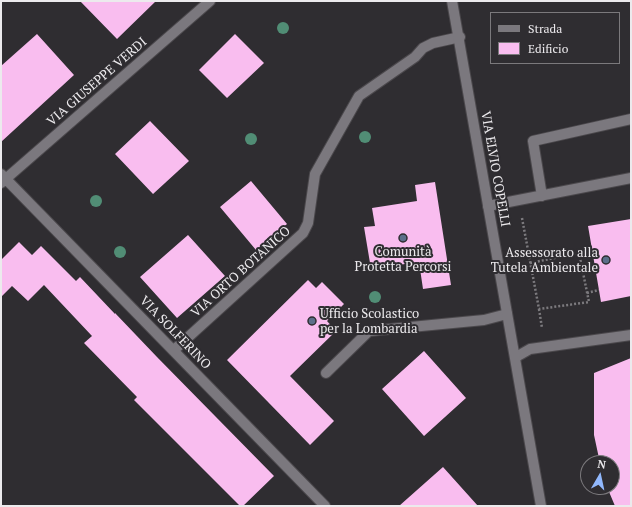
<!DOCTYPE html>
<meta charset="utf-8">
<style>
body{margin:0}
#map{position:relative;width:632px;height:507px;overflow:hidden;background:#2f2d31;font-family:"PT Serif",serif}
canvas{display:block}
.frame{position:absolute;inset:0;border:2px solid #eceaed;pointer-events:none}
.legend{position:absolute;left:490px;top:12px;width:130px;height:52px;box-sizing:border-box;background:#2f2d31;border:1px solid #7b797c;margin:0;padding:5px 7px;list-style:none;font-size:12px;color:#eceaed}
.legend li{display:flex;align-items:center;gap:8px;height:20px}
.legend b{width:20px;border:1px solid #7b797c}
.north{position:absolute;left:580px;top:455px;width:40px;height:40px;box-sizing:border-box;background:#2f2d31;border:1px solid #7b797c;border-radius:50%;rotate:9deg;font-size:11px;font-weight:700;line-height:16px;text-align:center;color:#eceaed}
.north::after{content:'';display:block;margin:auto;width:14px;height:18px;background:#91b8fd;clip-path:polygon(50% 0,100% 100%,50% 72%,0 100%)}
</style>
<div id="map">
<canvas width="632" height="507"></canvas>
<div class="frame"></div>
<ul class="legend">
<li><b style="height:5px;background:#7b787e"></b>Strada</li>
<li><b style="height:11px;background:#f9bdef"></b>Edificio</li>
</ul>
<div class="north">N</div>
</div>
<script>
const c = document.querySelector('canvas').getContext('2d');
c.lineJoin = 'round';
function fill(path, color) { c.fillStyle = color; c.fill(path, 'evenodd'); }
const poly = rows => new Path2D(rows.map(r => 'M' + r).join(''));
function stroke(path, color, width, dash) { c.strokeStyle = color; c.lineWidth = width; c.lineCap = dash ? 'butt' : 'round'; c.setLineDash(dash || []); c.stroke(path); }
function drawText(font, color, halo, rows, align = 'center') {
  c.font = font + ' "PT Serif",serif'; c.lineWidth = 4; c.setLineDash([]); c.textBaseline = 'middle'; c.strokeStyle = halo; c.fillStyle = color; for (const [text, x, y, turn = 0] of rows) {
    c.save(); c.translate(x, y); c.rotate((+turn || 0) * Math.PI / 180); c.textAlign = isNaN(turn) ? turn : align; if (halo) c.strokeText(text, 0, 0); c.fillText(text, 0, 0); c.restore();
  }
}
const building = poly([
 [80,1,156,1,117,39],
 [37,34,74,75,1,142,1,66],
 [235,34,264,63,227,98,199,70],
 [150,121,189,161,153,194,115,154],
 [251,181,287,224,256,250,220,207],
 [435,182,451,285,423,289,419,262,371,269,364,227,375,226,372,208,417,201,415,185],
 [631,219,631,296,601,302,588,226],
 [188,235,225,276,177,318,140,277],
 [19,242,32,255,41,246,76,281,80,277,115,314,115,313,157,357,274,476,243,506,240,506,134,400,137,397,84,343,92,336,44,285,28,301,12,286,1,297,1,260],
 [308,280,316,288,322,282,344,304,327,321,336,331,290,376,334,421,310,445,227,360],
 [424,351,466,398,424,436,382,389],
 [631,358,631,506,615,506,607,487,612,487,612,463,600,463,594,435,594,373],
 [443,467,478,506,399,506]
]);
const path = poly([
 [522,218,539,309,589,302,579,253,592,251],
 [530,263,579,253],
 [587,293,599,290],
 [539,309,542,328]
]);
const lane = poly([
 [542,196,533,141,631,119],
 [488,206,631,178],
 [516,357,530,349,631,335],
 [326,373,369,331,484,320,507,314]
]);
const street = poly([
 [1,174,325,506],
 [1,183,210,1],
 [174,350,303,233,308,223,315,174,359,96,415,57,423,48,433,43,460,37]
]);
const secondary = poly([
 [452,1,541,506]
]);
const trees = [
 [283,28],
 [365,137],
 [251,139],
 [96,201],
 [120,252],
 [375,297]
];
const markers = [
 [403,238,4,"#5c6f8a"],
 [606,260,4,"#5c6f8a"],
 [312,321,4,"#5c6f8a"]
];
const streetNames = [
 ["VIA GIUSEPPE VERDI",97,82,-41],
 ["VIA ELVIO COPELLI",495,169,80],
 ["VIA ORTO BOTANICO",241,272,-42],
 ["VIA SOLFERINO",175,333,46]
];
const poiNames = [
 ["Comunità",403,252],
 ["Protetta Percorsi",403,267],
 ["Assessorato alla",598,253,"right"],
 ["Tutela Ambientale",598,268,"right"],
 ["Ufficio Scolastico",320,314,"left"],
 ["per la Lombardia",320,329,"left"]
];
fill(building, '#f9bdef');
stroke(lane, '#4b484c', 12);
stroke(street, '#4b484c', 12);
stroke(secondary, '#4b484c', 12);
stroke(path, '#7c7a7e', 2.5, [2, 2]);
stroke(lane, '#7b787e', 10);
stroke(street, '#7b787e', 10);
stroke(secondary, '#7b787e', 10);
c.fillStyle = '#518d75';
for (const [x, y] of trees) { c.beginPath(); c.arc(x, y, 6, 0, 2 * Math.PI); c.fill(); }
for (const [x, y, r, color] of markers) { const dot = new Path2D(); dot.arc(x, y, r, 0, 2 * Math.PI); c.fillStyle = color; c.fill(dot); stroke(dot, '#2f2d31', 1.5); }
drawText('13px', '#eceaed', '#2f2d31', streetNames);
drawText('13px', '#eceaed', '#2f2d31', poiNames);
</script>
